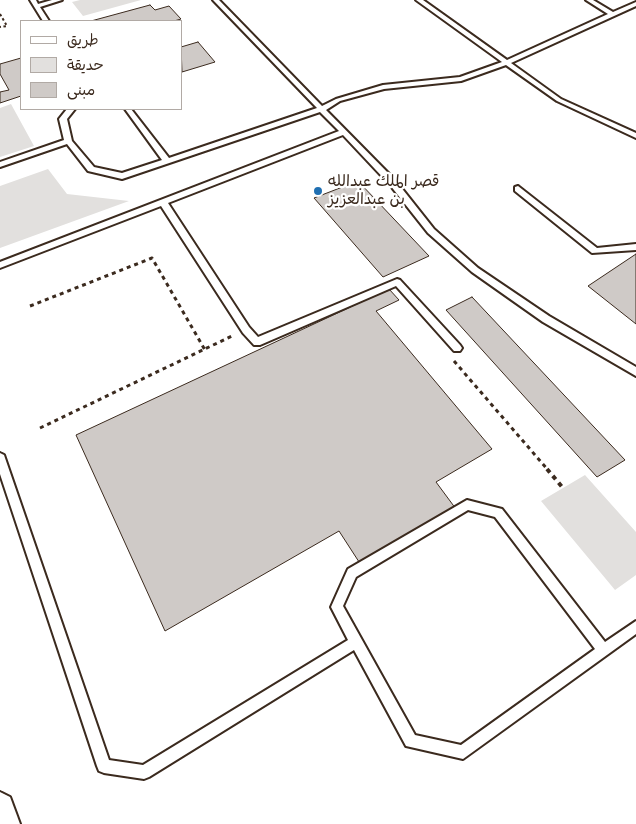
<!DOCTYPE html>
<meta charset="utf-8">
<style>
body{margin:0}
#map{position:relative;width:636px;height:824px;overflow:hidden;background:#fff;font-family:Sriracha,"Playpen Sans Arabic",sans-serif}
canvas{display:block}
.legend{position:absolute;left:20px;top:20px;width:162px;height:90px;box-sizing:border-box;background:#fff;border:1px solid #b1aaa5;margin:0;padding:6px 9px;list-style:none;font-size:15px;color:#3b2a1e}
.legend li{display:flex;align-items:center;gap:10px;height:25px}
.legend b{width:25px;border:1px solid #b1aaa5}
</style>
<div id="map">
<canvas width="636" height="824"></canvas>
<ul class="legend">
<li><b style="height:6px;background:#fff"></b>طريق</li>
<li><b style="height:14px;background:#e2e0de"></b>حديقة</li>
<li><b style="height:14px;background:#cfcac7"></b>مبنى</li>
</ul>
</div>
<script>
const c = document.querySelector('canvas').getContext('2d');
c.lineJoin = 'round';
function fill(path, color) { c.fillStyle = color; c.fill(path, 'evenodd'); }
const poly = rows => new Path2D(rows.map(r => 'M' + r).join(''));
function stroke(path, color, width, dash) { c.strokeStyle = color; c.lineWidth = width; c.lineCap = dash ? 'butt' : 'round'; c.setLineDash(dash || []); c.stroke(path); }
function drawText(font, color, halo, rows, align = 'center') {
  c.font = font + ' Sriracha,"Playpen Sans Arabic",sans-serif'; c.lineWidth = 4.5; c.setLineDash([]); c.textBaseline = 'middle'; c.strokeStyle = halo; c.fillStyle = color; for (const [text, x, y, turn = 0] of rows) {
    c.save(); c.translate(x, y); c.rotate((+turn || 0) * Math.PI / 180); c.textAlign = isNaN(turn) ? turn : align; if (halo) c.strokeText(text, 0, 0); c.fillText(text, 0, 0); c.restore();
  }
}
const green = poly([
 [80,0,141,0,83,16,72,2],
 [11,104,34,146,0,157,0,108],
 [48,169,67,194,129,201,0,248,0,186],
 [585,475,636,532,636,575,615,590,541,501]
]);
const building = poly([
 [150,5,155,10,169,6,181,19,174,21,91,21,150,5],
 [198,42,215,62,182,72,181,47,198,42],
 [21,58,21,96,0,103,0,92,9,90,0,74,0,64,21,58],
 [358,181,429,256,383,277,314,198,358,181],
 [636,254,636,324,588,286,636,254],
 [389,289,399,300,376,311,492,449,436,482,456,509,361,565,339,531,165,631,76,435,389,289],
 [472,297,625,460,597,477,446,310,472,297]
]);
const pathFar2 = poly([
 [0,14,7,26,0,27]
]);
const pathFar1 = poly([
 [30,306,152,258,205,350],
 [454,361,548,470],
 [40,428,234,335]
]);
const path = poly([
 [547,469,563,488]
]);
const service = poly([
 [30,0,36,0,38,4,52,0,62,0,40,7,49,21,43,21,30,0],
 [213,0,219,0,322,106,336,99,383,85,460,77,502,62,416,0,423,0,507,60,608,14,586,0,593,0,613,12,636,2,636,6,511,63,561,99,636,133,636,138,557,101,506,65,461,81,384,89,340,101,326,110,396,181,434,229,478,268,549,316,636,367,636,376,543,322,472,272,428,233,390,185,343,135,168,203,249,327,258,337,397,279,400,280,460,345,462,348,460,351,454,351,396,286,260,345,254,345,243,333,161,206,0,268,0,262,339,131,320,112,122,179,88,171,67,144,0,167,0,162,64,140,59,119,67,109,75,109,67,119,72,141,94,167,122,173,162,160,125,109,131,109,169,158,317,108,213,0],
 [518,186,597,248,636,244,636,250,592,253,515,191,515,187,518,186],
 [0,453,4,455,5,458,109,760,143,765,348,640,331,607,348,569,467,500,502,509,605,642,636,621,636,634,463,759,406,746,354,650,149,777,144,779,104,773,99,771,97,766,0,474,0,453],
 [468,510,495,517,595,649,461,745,415,735,343,606,356,577,468,510]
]);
const minor = poly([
 [0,792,10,797,20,824,0,824,0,792]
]);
const markers = [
 [318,191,5,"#1f6fb2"]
];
const farPoinames = [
 ["قصر الملك عبدالله",328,182],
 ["بن عبدالعزيز",328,200]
];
fill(green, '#e2e0de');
fill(building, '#cfcac7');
stroke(building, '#3b2a1e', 1);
stroke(service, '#3b2a1e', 4);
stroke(minor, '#3b2a1e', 4);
stroke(pathFar2, '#3b2a1e', 2, [2.5, 2.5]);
stroke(pathFar1, '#3b2a1e', 3, [4, 4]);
stroke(path, '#3b2a1e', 4, [4.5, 4.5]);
fill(service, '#fff');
fill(minor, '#fff');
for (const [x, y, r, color] of markers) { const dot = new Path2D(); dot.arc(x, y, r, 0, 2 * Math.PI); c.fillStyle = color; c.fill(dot); stroke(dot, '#fff', 2); }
drawText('16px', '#3b2a1e', '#fff', farPoinames, 'left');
</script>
